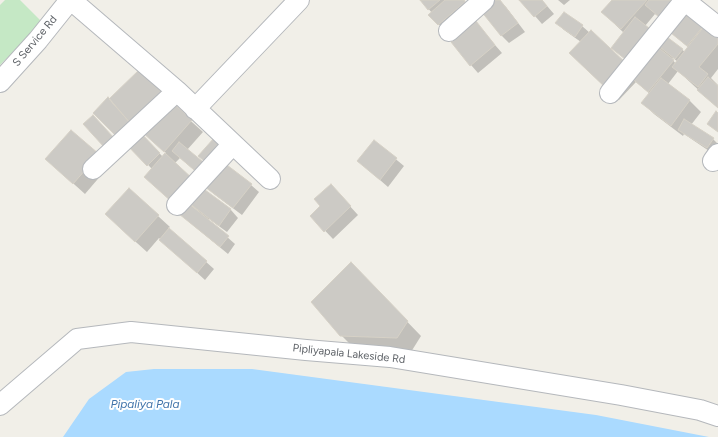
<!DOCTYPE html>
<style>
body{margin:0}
canvas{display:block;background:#f1efe8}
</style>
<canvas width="718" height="437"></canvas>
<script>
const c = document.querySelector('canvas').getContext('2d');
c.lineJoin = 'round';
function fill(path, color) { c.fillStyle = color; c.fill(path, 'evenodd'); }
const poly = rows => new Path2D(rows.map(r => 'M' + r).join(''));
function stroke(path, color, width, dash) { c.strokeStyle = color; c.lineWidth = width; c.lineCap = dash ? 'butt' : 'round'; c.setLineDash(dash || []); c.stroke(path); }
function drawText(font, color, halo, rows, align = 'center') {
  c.font = font + ' Figtree,sans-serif'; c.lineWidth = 4; c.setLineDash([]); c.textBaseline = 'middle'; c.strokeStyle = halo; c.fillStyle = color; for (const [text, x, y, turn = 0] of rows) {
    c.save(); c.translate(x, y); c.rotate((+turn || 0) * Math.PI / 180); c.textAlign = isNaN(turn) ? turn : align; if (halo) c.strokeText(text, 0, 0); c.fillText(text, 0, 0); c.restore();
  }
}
const green = poly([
 [5,0,20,0,42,22,0,65,0,5]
]);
const water = poly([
 [154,369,252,369,596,415,709,437,63,437,89,399,126,372]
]);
const shadow = poly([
 [421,0,464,0,472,10,446,32,430,15,432,13],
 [497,0,499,0,506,7,525,32,509,43,502,36,483,11],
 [521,0,542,0,554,14,542,24],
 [558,0,570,0,564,5],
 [613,0,670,0,718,36,718,69,711,78,718,85,718,108,678,71,668,84,690,101,701,112,691,125,713,139,718,144,718,150,715,155,684,134,683,136,654,114,643,103,650,94,636,82,619,100,581,64,581,42,564,30,557,23,564,13,582,26,629,67,624,33,602,12],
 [655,14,670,26,667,29,689,48,685,52,664,35,653,33,645,26],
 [673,58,678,62,676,64,672,59],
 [476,23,502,53,478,73,471,65],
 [152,80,172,104,203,132,187,150,207,167,223,164,251,185,259,192,242,215,214,194,206,186,209,183,180,158,175,163,204,191,231,210,238,218,227,232,209,219,208,220,235,244,228,254,188,221,152,169,127,143,115,106],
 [144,133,166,153,163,157,142,135],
 [192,205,198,211,197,212,191,207],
 [374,141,404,166,388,187,358,161],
 [46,159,109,166,85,194],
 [129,189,158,216,170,227,168,228,214,269,205,280,159,238,147,252,117,225],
 [338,193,358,215,333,239,311,216],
 [365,278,421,336,411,352,355,349,341,335]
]);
const building = poly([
 [420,0,440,0,428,10,420,0],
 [445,0,464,0,465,2,438,25,428,15,445,0],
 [495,0,500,0,518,23,501,36,481,11,495,0],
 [519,0,542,0,547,6,534,17,519,0],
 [612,0,647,0,621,29,601,12,612,0],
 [649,0,672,0,677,4,664,21,645,5,649,0],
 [683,7,705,24,687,46,666,29,683,7],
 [564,12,583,25,575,37,555,23,564,12],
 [635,17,654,32,630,63,611,48,635,17],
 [476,21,495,45,470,66,451,42,476,21],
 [705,25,718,35,718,44,699,67,708,74,698,87,672,67,705,25],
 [591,30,629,66,607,89,569,53,591,30],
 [663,34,683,49,675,59,656,44,663,34],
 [655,45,674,60,648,92,629,76,655,45],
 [141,68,164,95,131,124,109,99,141,68],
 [708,77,718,86,718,108,697,90,708,77],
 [661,78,690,100,671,126,641,103,661,78],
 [108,97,131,124,117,137,93,113,108,97],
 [172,102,192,120,164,152,141,131,172,102],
 [716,111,718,113,718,132,707,124,716,111],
 [93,115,114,138,104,147,83,124,93,115],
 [684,119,714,138,707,148,678,130,684,119],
 [71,130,99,154,73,184,45,159,71,130],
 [138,130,160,153,147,166,125,143,138,130],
 [214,138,224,146,209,165,198,156,214,138],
 [374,140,397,158,380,180,357,161,374,140],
 [179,142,208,166,200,175,172,151,179,142],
 [165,153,194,180,173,203,144,177,165,153],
 [223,162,252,184,233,208,205,187,223,162],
 [331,184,351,206,324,232,310,216,320,206,314,199,331,184],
 [201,187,231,209,219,226,189,203,201,187],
 [129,188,159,215,135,242,105,214,129,188],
 [188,203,229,236,220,247,179,214,188,203],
 [169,228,207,261,197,273,159,240,169,228],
 [351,262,408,321,397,338,340,336,311,302,351,262]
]);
const minor = poly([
 [71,0,177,91,270,179],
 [684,0,718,27],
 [449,31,484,0],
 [0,82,38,40,70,0],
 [610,93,685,0],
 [195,109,299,0],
 [713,161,718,154],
 [93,169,177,91],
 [177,205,232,145],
 [0,405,77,339,131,332,306,350,390,357,621,395,700,410,718,416]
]);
const streetNames = [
 ["S Service Rd",35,41,-50],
 ["Pipliyapala Lakeside Rd",349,354,6]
];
const waterNames = [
 ["Pipaliya Pala",145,404]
];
fill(green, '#c5e8c5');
fill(water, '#aadaff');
fill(shadow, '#0003');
fill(building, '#cccac5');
stroke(building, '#d6d1c6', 1);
stroke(minor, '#b5b8bc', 22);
stroke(minor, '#fff', 20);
drawText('11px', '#5f6368', '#fff', streetNames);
drawText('italic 12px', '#4174aa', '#fff', waterNames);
</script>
